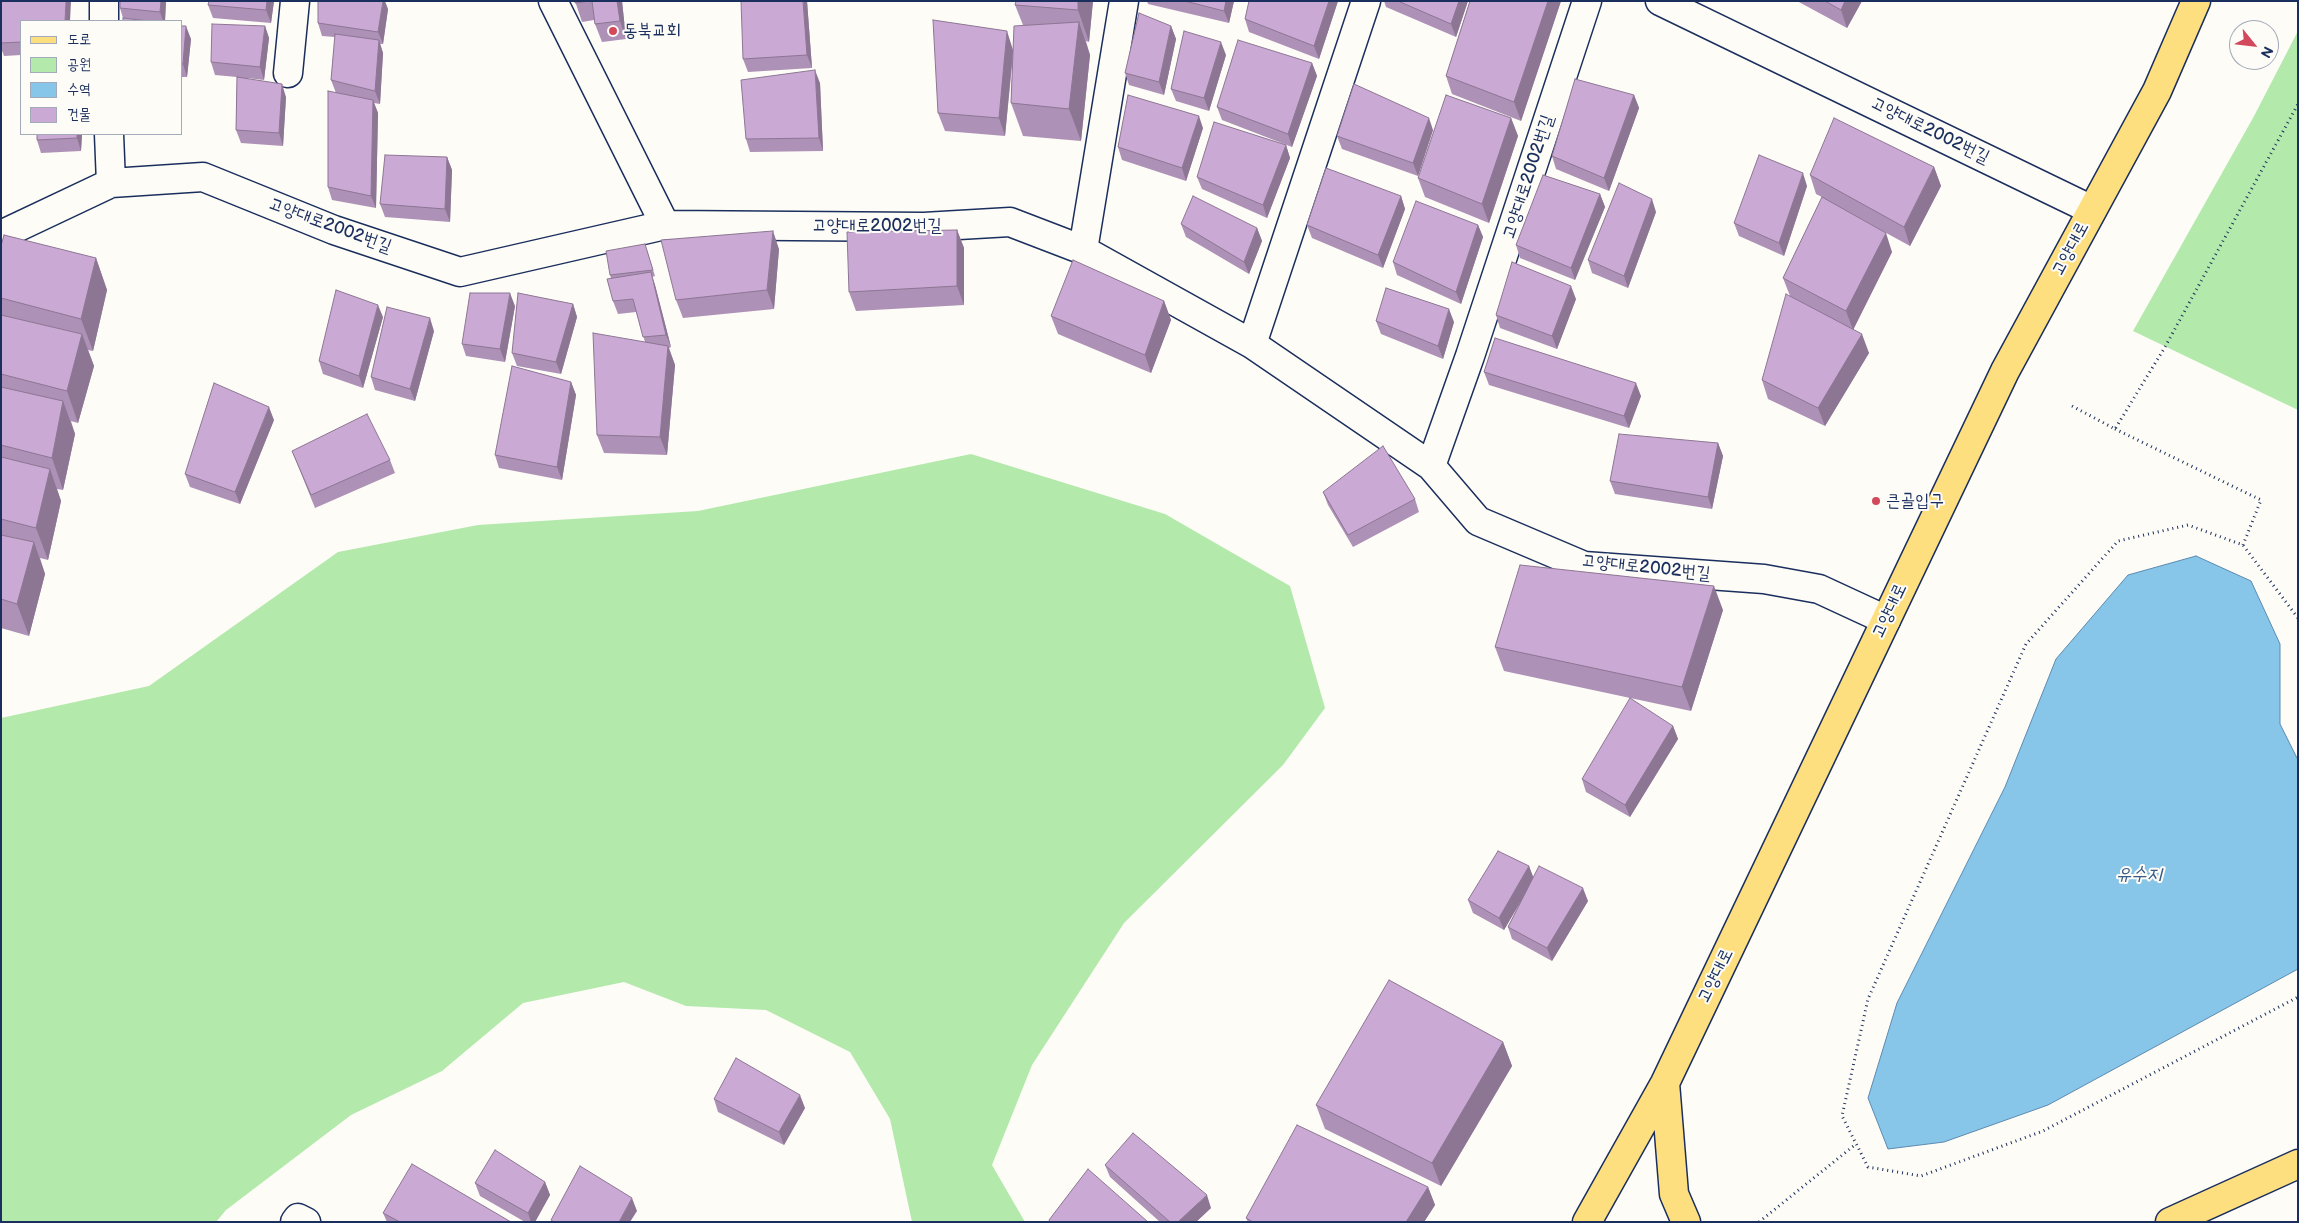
<!DOCTYPE html>
<meta charset="utf-8">
<style>
body{margin:0}
#map{position:relative;width:2299px;height:1223px;overflow:hidden;background:#fdfcf7;font-family:"Balsamiq Sans","Poor Story",sans-serif}
canvas{display:block}
.frame{position:absolute;inset:0;border:2px solid #1b2f5e;pointer-events:none}
.legend{position:absolute;left:20px;top:20px;width:162px;height:115px;box-sizing:border-box;background:#fdfcf7;border:1px solid #a3aaba;margin:0;padding:6px 9px;list-style:none;font-size:15px;color:#1b2f5e}
.legend li{display:flex;align-items:center;gap:10px;height:25px}
.legend b{width:25px;border:1px solid #a3aaba}
.north{position:absolute;left:2229px;top:20px;width:50px;height:50px;box-sizing:border-box;background:#fdfcf7;border:1px solid #a3aaba;border-radius:50%;rotate:119deg;font-size:14px;font-weight:700;line-height:20px;text-align:center;color:#1b2f5e}
.north::after{content:'';display:block;margin:auto;width:18px;height:22px;background:#d1495b;clip-path:polygon(50% 0,100% 100%,50% 72%,0 100%)}
</style>
<div id="map">
<canvas width="2299" height="1223"></canvas>
<div class="frame"></div>
<ul class="legend">
<li><b style="height:6px;background:#fedf80"></b>도로</li>
<li><b style="height:14px;background:#b3e9ab"></b>공원</li>
<li><b style="height:14px;background:#87c6e8"></b>수역</li>
<li><b style="height:14px;background:#caa9d4"></b>건물</li>
</ul>
<div class="north">N</div>
</div>
<script>
const c = document.querySelector('canvas').getContext('2d');
c.lineJoin = 'round';
function fill(path, color) { c.fillStyle = color; c.fill(path, 'evenodd'); }
const poly = rows => new Path2D(rows.map(r => 'M' + r).join(''));
function stroke(path, color, width, dash) { c.strokeStyle = color; c.lineWidth = width; c.lineCap = dash ? 'butt' : 'round'; c.setLineDash(dash || []); c.stroke(path); }
function drawText(font, color, halo, rows, align = 'center') {
  c.font = font + ' "Balsamiq Sans","Poor Story",sans-serif'; c.lineWidth = 4; c.setLineDash([]); c.textBaseline = 'middle'; c.strokeStyle = halo; c.fillStyle = color; for (const [text, x, y, turn = 0] of rows) {
    c.save(); c.translate(x, y); c.rotate((+turn || 0) * Math.PI / 180); c.textAlign = isNaN(turn) ? turn : align; if (halo) c.strokeText(text, 0, 0); c.fillText(text, 0, 0); c.restore();
  }
}
const green = poly([
 [2298,31,2298,410,2133,331,2253,118],
 [971,454,1165,514,1290,586,1325,708,1283,765,1124,923,1032,1065,992,1165,1025,1222,912,1222,890,1119,850,1052,766,1010,686,1006,624,982,523,1003,442,1071,351,1115,226,1210,216,1222,1,1222,1,718,149,686,338,552,478,525,698,511]
]);
const water = poly([
 [2196,556,2251,581,2280,644,2280,724,2298,760,2298,969,2048,1105,1944,1142,1888,1149,1868,1098,1897,1003,2005,787,2056,659,2128,575,2196,556]
]);
const path = poly([
 [2072,406,2115,429,2165,347,2298,104],
 [2115,429,2261,500,2243,545],
 [2298,618,2243,545,2188,525,2118,541,2026,644,1868,999,1842,1116,1868,1167,1921,1176,2043,1131,2298,997],
 [1759,1222,1856,1144]
]);
const minor = poly([
 [104,1,104,21],
 [553,1,665,225],
 [1660,1,2092,210],
 [288,73,295,1],
 [109,134,111,183],
 [1,235,111,183,203,177,334,230,460,272,665,225,924,227,1010,222,1083,250,1252,344,1431,466,1478,521,1584,566,1764,579,1819,589,1886,620],
 [1083,250,1124,1],
 [1252,344,1366,1],
 [1431,466,1470,356,1587,1],
 [295,1222,298,1218,306,1222]
]);
const major = poly([
 [1665,1083,1674,1194,1686,1222],
 [1587,1222,1665,1083,2005,371,2157,91,2196,1],
 [2170,1222,2298,1164]
]);
const wall = poly([
 [1,1,21,21,21,55,4,56,1,48],
 [120,1,166,1,165,21,123,21,123,18,120,8],
 [274,1,271,23,213,18,208,5],
 [575,1,622,1,626,39,602,42,595,24,594,20,582,22],
 [807,1,812,68,748,72,743,59],
 [1016,1,1093,1,1089,42,1086,41,1090,55,1081,141,1023,136,1011,103,1013,56,1005,136,945,131,938,113,1013,49,1023,25,1015,5],
 [1147,1,1234,1,1229,23,1148,4],
 [1338,1,1319,59,1249,32,1245,19],
 [1384,1,1468,1,1456,37,1386,7],
 [1470,1,1561,1,1521,121,1452,94,1446,76],
 [1797,1,1862,1,1847,28],
 [388,9,383,44,380,44,383,53,380,104,374,103,378,113,376,208,332,200,328,187,336,93,331,80,335,37,322,36,318,23],
 [181,26,191,39,187,77,181,77],
 [265,26,269,38,264,80,247,78,286,97,283,146,241,143,236,130,237,77,215,75,211,62],
 [1171,26,1176,39,1164,95,1129,85,1125,73],
 [1226,55,1209,111,1176,101,1171,89],
 [1312,63,1317,76,1292,147,1222,120,1217,107],
 [820,83,823,151,750,152,746,139],
 [1634,95,1639,108,1609,191,1556,169,1552,156],
 [1511,118,1518,136,1489,223,1425,197,1418,178],
 [1203,128,1186,181,1122,160,1118,147],
 [1433,130,1418,176,1342,149,1337,136],
 [37,134,82,134,81,151,41,153,37,140],
 [1286,145,1290,158,1267,218,1202,189,1197,177],
 [447,157,452,170,450,222,385,217,380,204],
 [1934,167,1941,186,1910,246,1837,206,1892,252,1853,330,1869,353,1825,426,1768,399,1762,380,1790,296,1783,278,1822,197,1816,194,1810,175],
 [1807,186,1784,256,1739,236,1734,223],
 [1600,194,1605,207,1575,280,1520,258,1516,245],
 [1401,196,1405,209,1383,268,1312,238,1307,225],
 [1656,212,1628,288,1592,273,1588,260],
 [1181,224,1257,228,1262,241,1249,274,1186,237],
 [1478,225,1483,237,1461,304,1397,275,1393,262],
 [957,230,964,248,964,305,856,311,849,292],
 [1,246,96,258,107,290,93,351,88,350,94,366,78,423,71,421,75,434,63,490,57,489,61,501,48,560,40,558,45,574,29,636,1,628],
 [779,249,774,309,683,318,676,300],
 [647,250,655,276,652,277,655,285,671,347,669,348,675,365,667,455,604,453,597,435,645,342,636,312,618,314,613,301,611,278,610,275],
 [1576,299,1557,349,1500,328,1496,315],
 [1164,301,1171,320,1151,373,1058,334,1051,316],
 [573,304,577,317,561,374,517,366,512,353],
 [515,306,505,362,466,356,462,344],
 [383,317,363,388,323,374,319,361],
 [1376,321,1454,322,1443,359,1381,334],
 [434,331,415,401,375,390,371,377],
 [1484,372,1641,396,1629,428,1489,385],
 [571,382,576,395,562,480,499,468,495,455],
 [274,420,240,504,190,487,185,474],
 [1718,443,1723,456,1712,509,1615,494,1610,481],
 [292,451,390,460,395,473,315,508],
 [1323,492,1415,499,1419,512,1353,547,1328,505],
 [1723,610,1691,711,1504,671,1495,647],
 [1673,726,1678,739,1630,817,1586,792,1582,779],
 [1529,866,1533,878,1588,901,1552,961,1512,939,1508,927,1522,899,1504,930,1473,913,1468,900],
 [1503,1042,1512,1066,1441,1186,1325,1129,1316,1105],
 [714,1099,805,1108,784,1145,718,1112],
 [1105,1165,1211,1208,1196,1222,1160,1222,1110,1177],
 [545,1182,550,1195,535,1222,525,1222,480,1196,475,1183],
 [1428,1187,1435,1205,1424,1222,1248,1222,1246,1218],
 [383,1213,511,1222,387,1222]
]);
const shadedWall = poly([
 [66,1,71,1,70,21,65,21],
 [161,1,166,1,165,21,163,21,160,12],
 [267,1,274,1,271,23,266,10],
 [383,1,385,1,388,9,383,44,378,32],
 [617,1,622,1,626,39,620,21],
 [803,1,807,1,812,68,807,55],
 [1078,1,1093,1,1089,42,1078,10],
 [1226,1,1234,1,1229,23,1224,11],
 [1329,1,1338,1,1319,59,1314,46],
 [1459,1,1468,1,1456,37,1451,24],
 [1548,1,1561,1,1521,121,1514,102],
 [1845,1,1862,1,1847,28,1841,10],
 [1079,22,1090,55,1081,141,1069,109],
 [186,26,191,39,187,77,183,64],
 [265,26,269,38,264,80,260,67],
 [1171,26,1176,39,1164,95,1159,82],
 [1007,31,1013,50,1005,136,999,118],
 [379,40,383,53,380,104,375,91],
 [1221,42,1226,55,1209,111,1204,98],
 [1312,63,1317,76,1292,147,1288,134],
 [815,70,820,83,823,151,819,138],
 [282,84,286,97,283,146,279,133],
 [1634,95,1639,108,1609,191,1604,178],
 [373,100,378,113,376,208,371,196],
 [1199,116,1203,128,1186,181,1182,168],
 [1429,118,1433,130,1418,176,1413,163],
 [1511,118,1518,136,1489,223,1482,204],
 [77,134,82,134,81,151,77,138],
 [1286,145,1290,158,1267,218,1263,205],
 [447,157,452,170,450,222,445,209],
 [1934,167,1941,186,1910,246,1904,227],
 [1803,173,1807,186,1784,256,1779,243],
 [1600,194,1605,207,1575,280,1571,268],
 [1401,196,1405,209,1383,268,1378,255],
 [1652,199,1656,212,1628,288,1624,276],
 [1478,225,1483,237,1461,304,1456,292],
 [1257,228,1262,241,1249,274,1244,262],
 [957,230,964,248,964,305,957,286],
 [773,231,779,249,774,309,767,290],
 [1886,233,1892,252,1853,330,1846,311],
 [96,258,107,290,93,351,81,319],
 [651,272,655,285,671,347,666,335],
 [1571,286,1576,299,1557,349,1552,336],
 [510,293,515,306,505,362,500,349],
 [1164,301,1171,320,1151,373,1145,355],
 [573,304,577,317,561,374,556,362],
 [378,305,383,317,363,388,359,376],
 [1449,309,1454,322,1443,359,1438,346],
 [430,318,434,331,415,401,410,389],
 [82,334,94,366,78,423,67,391],
 [1862,334,1869,353,1825,426,1818,408],
 [668,346,675,365,667,455,660,437],
 [571,382,576,395,562,480,557,467],
 [1636,383,1641,396,1629,428,1624,416],
 [63,401,75,434,63,490,52,458],
 [269,407,274,420,240,504,235,492],
 [1718,443,1723,456,1712,509,1708,497],
 [50,469,61,501,48,560,36,528],
 [34,542,45,574,29,636,17,604],
 [1714,586,1723,610,1691,711,1682,687],
 [1673,726,1678,739,1630,817,1625,805],
 [1529,866,1534,879,1504,930,1499,918],
 [1583,888,1588,901,1552,961,1547,948],
 [1503,1042,1512,1066,1441,1186,1432,1163],
 [800,1095,805,1108,784,1145,779,1132],
 [545,1182,550,1195,535,1222,531,1222,528,1213],
 [1428,1187,1435,1205,1424,1222,1406,1222],
 [1207,1195,1211,1208,1196,1222,1178,1222],
 [632,1198,637,1211,630,1222,619,1222]
]);
const building = poly([
 [1,1,66,1,65,21,21,21,21,42,1,43,1,1],
 [120,1,161,1,160,12,120,8,120,1],
 [209,1,267,1,266,10,208,5,209,1],
 [318,1,383,1,378,32,318,23,318,1],
 [575,1,589,1,575,3,575,1],
 [592,1,617,1,620,21,595,24,592,1],
 [741,1,803,1,807,55,743,59,741,1],
 [1016,1,1078,1,1078,10,1015,5,1016,1],
 [1185,1,1226,1,1224,11,1185,1],
 [1249,1,1329,1,1314,46,1245,19,1249,1],
 [1398,1,1459,1,1451,24,1398,1],
 [1470,1,1548,1,1514,102,1446,76,1470,1],
 [1825,1,1845,1,1841,10,1825,1],
 [1139,13,1171,26,1159,82,1125,73,1139,13],
 [123,18,148,21,123,21,123,18],
 [933,20,1007,31,999,118,938,113,933,20],
 [1079,22,1069,109,1011,103,1014,26,1079,22],
 [212,24,265,26,260,67,211,62,212,24],
 [181,26,186,26,183,64,181,64,181,26],
 [1184,31,1221,42,1204,98,1171,89,1184,31],
 [335,34,379,40,375,91,331,80,335,34],
 [1238,40,1312,63,1288,134,1217,107,1238,40],
 [815,70,819,138,746,139,741,80,815,70],
 [237,77,282,84,279,133,236,130,237,77],
 [1575,79,1634,95,1604,178,1552,156,1575,79],
 [1354,84,1429,118,1413,163,1337,136,1354,84],
 [328,91,373,100,371,196,328,187,328,91],
 [1128,95,1199,116,1182,168,1118,147,1128,95],
 [1446,95,1511,118,1482,204,1418,178,1446,95],
 [1834,118,1934,167,1904,227,1810,175,1834,118],
 [1214,122,1286,145,1263,205,1197,177,1214,122],
 [37,134,77,134,77,138,37,140,37,134],
 [385,155,447,157,445,209,380,204,385,155],
 [1759,155,1803,173,1779,243,1734,223,1759,155],
 [1326,168,1401,196,1378,255,1307,225,1326,168],
 [1543,175,1600,194,1571,268,1516,245,1543,175],
 [1619,183,1652,199,1624,276,1588,260,1619,183],
 [1193,196,1257,228,1244,262,1181,224,1193,196],
 [1822,197,1886,233,1846,311,1783,278,1822,197],
 [1416,201,1478,225,1456,292,1393,262,1416,201],
 [957,230,957,286,849,292,847,232,957,230],
 [773,231,767,290,676,300,661,240,773,231],
 [4,235,96,258,81,319,1,298,1,246,4,235],
 [645,244,653,270,610,275,606,251,645,244],
 [1073,260,1164,301,1145,355,1051,316,1073,260],
 [1512,262,1571,286,1552,336,1496,315,1512,262],
 [651,272,666,335,643,337,633,299,613,301,607,279,651,272],
 [1386,288,1449,309,1438,346,1376,321,1386,288],
 [336,290,378,305,359,376,319,361,336,290],
 [470,293,510,293,500,349,462,344,470,293],
 [518,293,573,304,556,362,512,353,518,293],
 [1786,294,1862,334,1818,408,1762,380,1786,294],
 [387,307,430,318,410,389,371,377,387,307],
 [1,315,82,334,67,391,1,374,1,315],
 [593,333,668,346,660,437,597,435,593,333],
 [1495,338,1636,383,1624,416,1484,372,1495,338],
 [512,366,571,382,557,467,495,455,512,366],
 [214,383,269,407,235,492,185,474,214,383],
 [1,387,63,401,52,458,1,445,1,387],
 [367,414,390,460,311,495,292,451,367,414],
 [1619,434,1718,443,1708,497,1610,481,1619,434],
 [1383,446,1415,499,1348,535,1323,492,1383,446],
 [1,457,50,469,36,528,1,519,1,457],
 [1,535,34,542,17,604,1,599,1,535],
 [1520,565,1714,586,1682,687,1495,647,1520,565],
 [1630,698,1673,726,1625,805,1582,779,1630,698],
 [1498,851,1529,866,1499,918,1468,900,1498,851],
 [1539,866,1583,888,1547,948,1508,927,1539,866],
 [1389,980,1503,1042,1432,1163,1316,1105,1389,980],
 [736,1058,800,1095,779,1132,714,1099,736,1058],
 [1297,1125,1428,1187,1406,1222,1253,1222,1246,1218,1297,1125],
 [1133,1133,1207,1195,1178,1222,1170,1222,1105,1165,1133,1133],
 [495,1150,545,1182,528,1213,475,1183,495,1150],
 [412,1164,511,1222,400,1222,383,1213,412,1164],
 [580,1166,632,1198,619,1222,554,1222,551,1220,580,1166],
 [1088,1169,1148,1222,1050,1222,1049,1220,1088,1169]
]);
const markers = [
 [613,31,5,"#d1495b"],
 [1876,501,5,"#d1495b"]
];
const poiNames = [
 ["동북교회",623,31],
 ["큰골입구",1886,501]
];
const streetNames = [
 ["고양대로2002번길",1930,131,26],
 ["고양대로2002번길",1529,177,-72],
 ["고양대로2002번길",330,226,20],
 ["고양대로2002번길",877,226],
 ["고양대로",2071,249,-62],
 ["고양대로2002번길",1646,568,6],
 ["고양대로",1890,611,-65],
 ["고양대로",1716,976,-64]
];
const waterNames = [
 ["유수지",2139,875]
];
fill(green, '#b3e9ab');
fill(water, '#87c6e8');
stroke(water, '#5c8ab1', 1);
stroke(minor, '#1b2f5e', 31);
stroke(major, '#1b2f5e', 31);
stroke(path, '#1b2f5e', 3, [1, 4]);
stroke(minor, '#fdfcf7', 28);
stroke(major, '#fedf80', 28);
fill(wall, '#ae91b6');
fill(shadedWall, '#8d7694');
fill(building, '#caa9d4');
stroke(building, '#8d7694', 1);
for (const [x, y, r, color] of markers) { const dot = new Path2D(); dot.arc(x, y, r, 0, 2 * Math.PI); c.fillStyle = color; c.fill(dot); stroke(dot, '#fdfcf7', 2); }
drawText('18px', '#1b2f5e', '#fdfcf7', poiNames, 'left');
drawText('18px', '#1b2f5e', '#fdfcf7', streetNames);
drawText('italic 19px', '#3b5c87', '#fdfcf7', waterNames);
</script>
